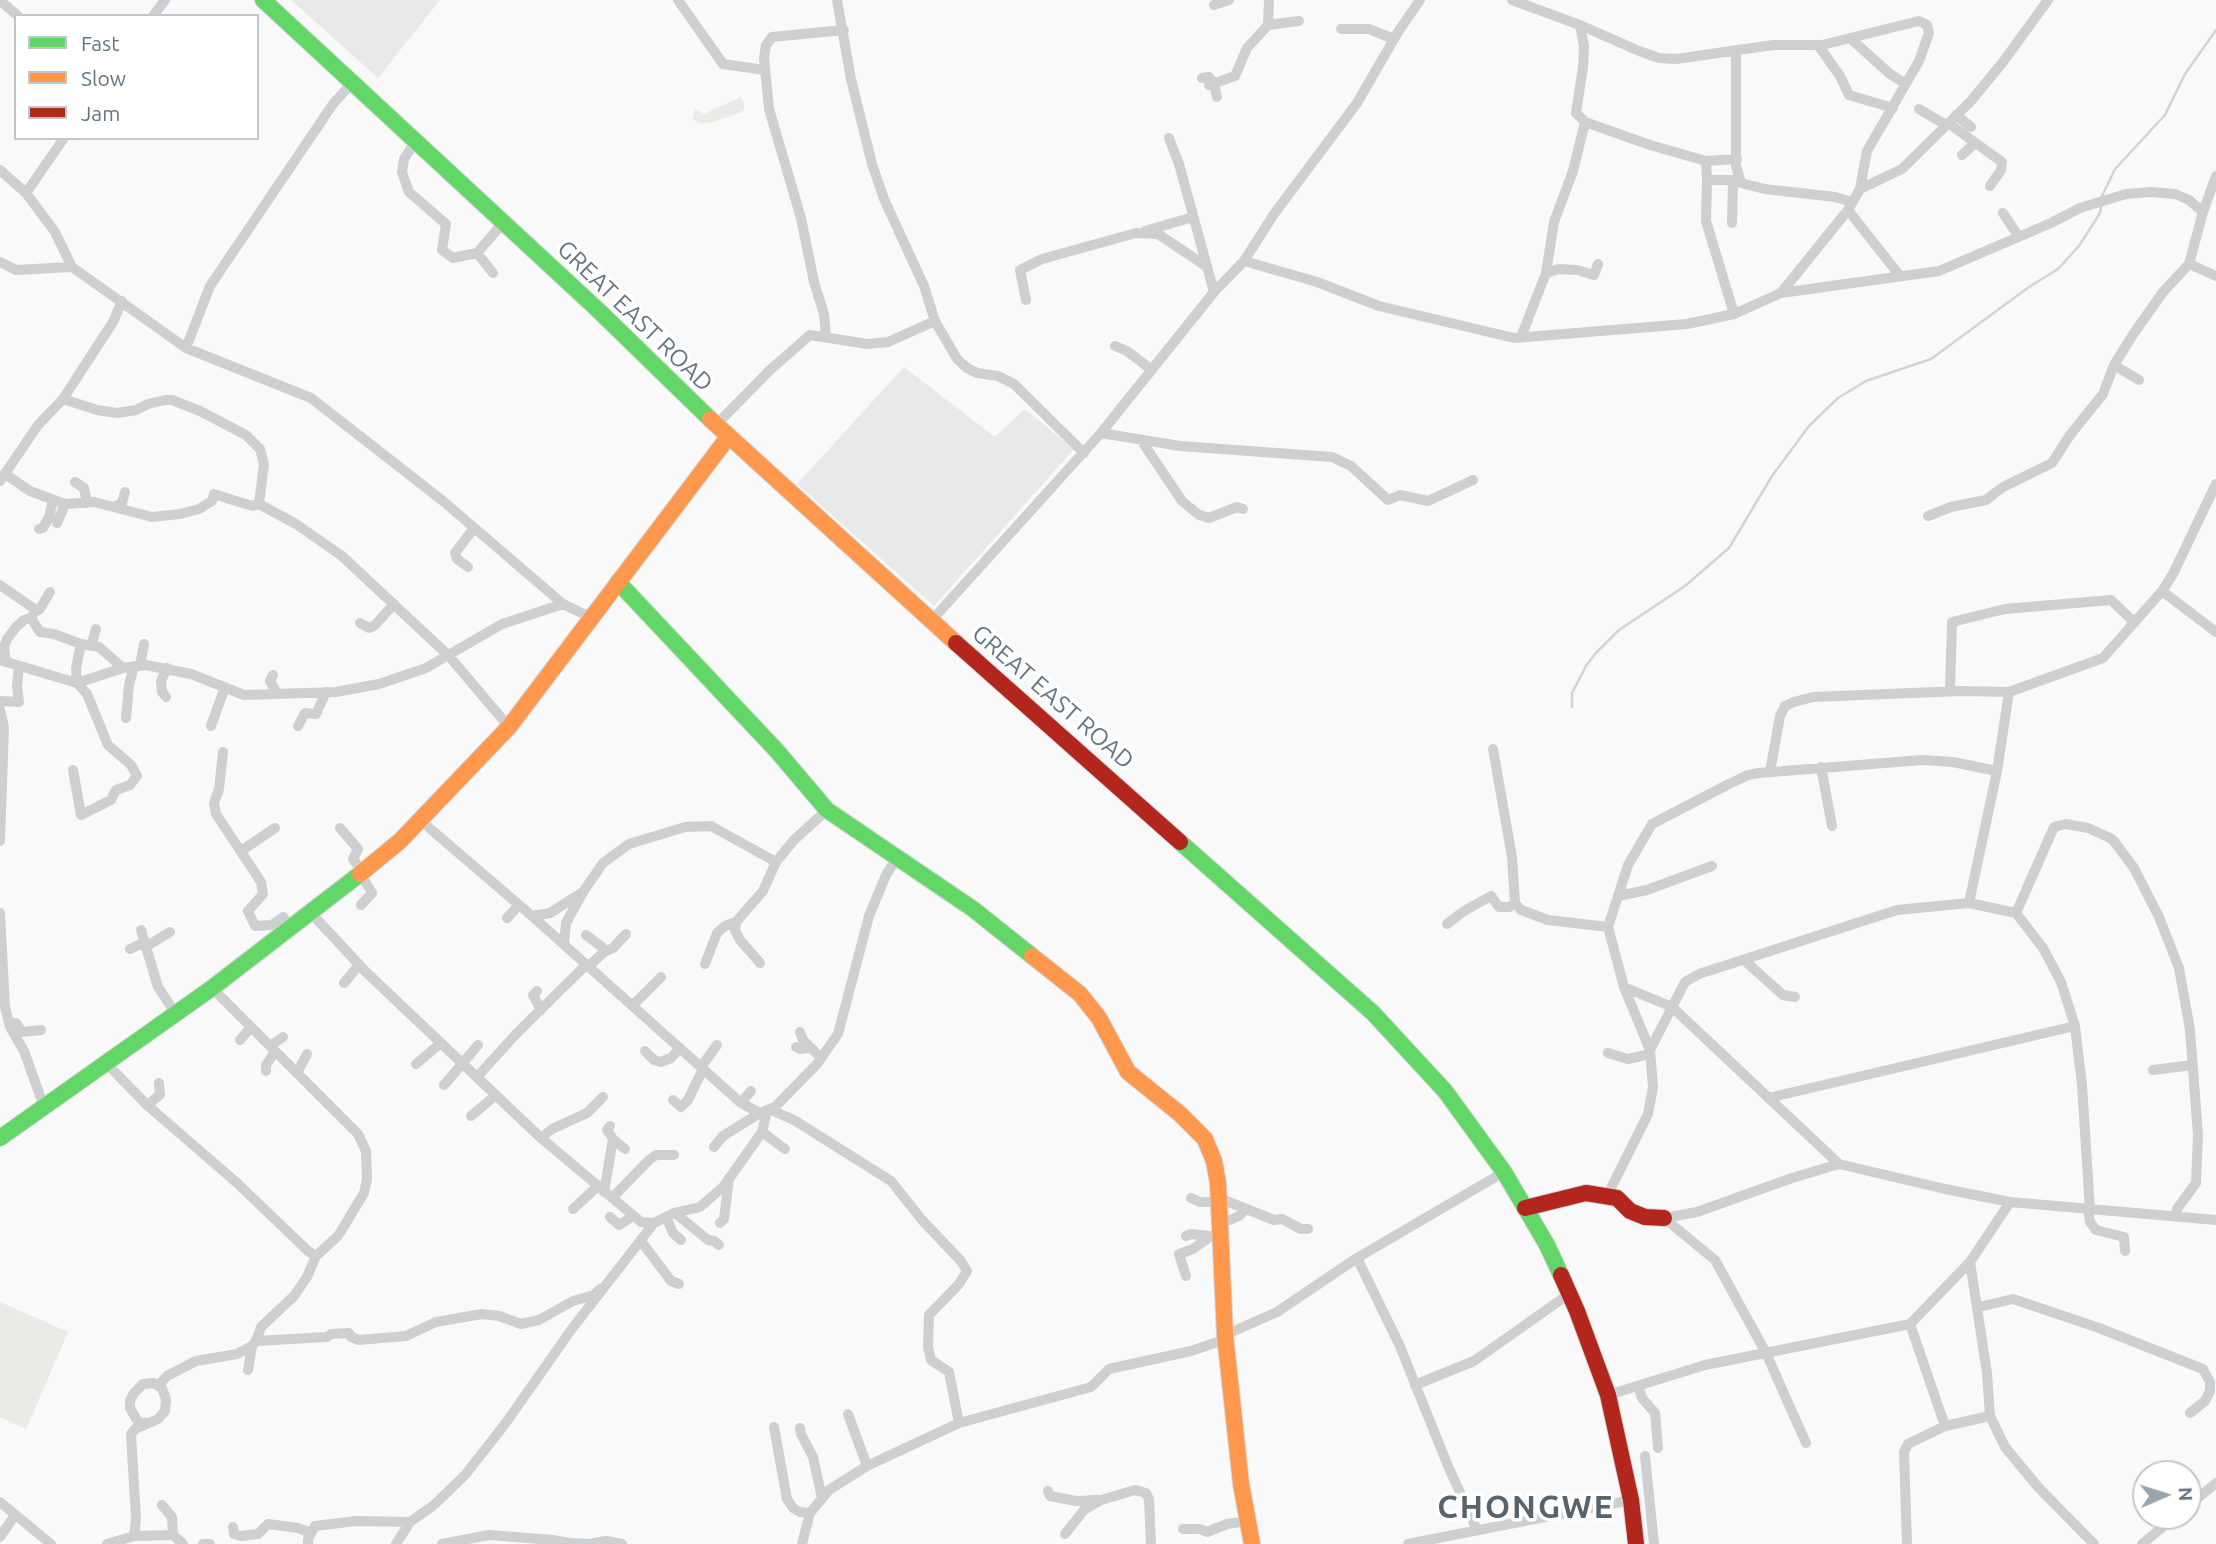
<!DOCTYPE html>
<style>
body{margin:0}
#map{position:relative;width:2216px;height:1544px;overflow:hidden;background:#f9f9f9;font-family:Ubuntu,sans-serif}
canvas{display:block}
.legend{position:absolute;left:14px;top:14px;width:245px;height:126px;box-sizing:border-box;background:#fff;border:2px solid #c1c8cd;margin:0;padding:9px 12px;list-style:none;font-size:21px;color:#657683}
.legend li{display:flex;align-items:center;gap:14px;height:35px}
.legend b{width:35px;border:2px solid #c1c8cd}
.north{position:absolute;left:2132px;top:1460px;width:70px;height:70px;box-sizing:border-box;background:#fff;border:2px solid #c1c8cd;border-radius:50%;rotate:87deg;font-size:19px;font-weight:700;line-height:28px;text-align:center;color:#657683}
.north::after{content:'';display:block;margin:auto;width:24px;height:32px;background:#99a4ac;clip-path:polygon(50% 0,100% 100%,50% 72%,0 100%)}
</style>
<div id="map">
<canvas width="2216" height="1544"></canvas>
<ul class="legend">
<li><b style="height:9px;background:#63d668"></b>Fast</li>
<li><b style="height:9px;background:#ff974d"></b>Slow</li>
<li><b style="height:9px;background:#b3261e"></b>Jam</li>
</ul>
<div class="north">N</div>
</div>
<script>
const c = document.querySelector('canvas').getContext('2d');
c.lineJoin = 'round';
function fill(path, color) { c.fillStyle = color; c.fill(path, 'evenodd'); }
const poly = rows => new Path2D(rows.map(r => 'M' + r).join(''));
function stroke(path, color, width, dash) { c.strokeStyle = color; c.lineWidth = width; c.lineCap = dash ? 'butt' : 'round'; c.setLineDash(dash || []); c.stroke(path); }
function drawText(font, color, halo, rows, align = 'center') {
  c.font = font + ' Ubuntu,sans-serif'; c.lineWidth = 7; c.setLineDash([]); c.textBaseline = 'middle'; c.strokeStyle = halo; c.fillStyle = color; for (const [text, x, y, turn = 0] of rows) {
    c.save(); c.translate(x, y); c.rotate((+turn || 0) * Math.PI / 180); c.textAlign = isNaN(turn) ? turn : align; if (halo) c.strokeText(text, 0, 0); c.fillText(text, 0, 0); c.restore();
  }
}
const built = poly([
 [291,0,440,0,378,78],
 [904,367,995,437,1025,409,1074,449,934,606,797,484]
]);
const green = poly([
 [741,97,744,102,744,110,741,112,714,122,700,123,692,119,695,109,704,114],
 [0,1302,68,1332,26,1429,0,1417]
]);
const stream = poly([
 [2102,196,2115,169,2165,115,2185,74,2216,30],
 [1572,707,1572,693,1586,666,1595,654,1619,630,1685,586,1729,548,1772,476,1809,426,1838,398,1866,381,1931,359,2029,287,2058,269,2079,246,2100,213,2101,206]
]);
const street = poly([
 [678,0,723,64,765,70],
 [837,0,851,79,872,164,884,199,924,286,935,321,957,359,967,368,977,373,998,376,1014,384,1084,453],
 [1269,0,1268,25,1299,21],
 [1512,0,1580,25,1639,51,1659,58,1676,59,1773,45,1822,45,1919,21,1927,25,1929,33,1919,61,1867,151,1860,189],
 [3,3,18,16],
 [1214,5,1229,0],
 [153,16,165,0],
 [1341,29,1369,29,1394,39],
 [1850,38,1890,74,1906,84],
 [1818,45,1840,76,1849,95,1893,108],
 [1736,50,1736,166,1741,183,1765,189,1835,197,1852,202],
 [1202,78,1209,77,1214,84,1217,97],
 [1209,85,1235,76,1247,48,1268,25],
 [1919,109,1946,125],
 [1956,115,1971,127],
 [1585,122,1650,145,1706,161],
 [1948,123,2002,162,2001,170,1990,186],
 [1169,138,1179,164,1214,292],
 [415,142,404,159,402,172,409,192,446,224,442,250,453,258,477,253],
 [1962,155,1975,143],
 [1737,159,1706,161,1707,180,1739,180],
 [0,170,26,193,55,232,72,267,186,348,311,398,443,501,563,604,592,618],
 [1707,180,1706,221,1734,314],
 [26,193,64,138],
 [1848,210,1900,276],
 [2003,213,2019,237],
 [1732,223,1733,181],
 [1145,231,1193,217],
 [1244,261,1317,282,1379,306,1514,338,1687,324,1734,314,1781,293,1939,271,2051,223,2080,208,2126,194,2151,192,2175,194,2189,200,2203,212],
 [0,262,16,270,72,267],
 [2189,264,2216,276],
 [493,273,477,253,503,223],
 [1546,273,1554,222,1573,171,1585,122,1576,113,1583,67,1584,46,1580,25],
 [1781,293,1848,210,1860,189,1902,169,1970,102,2003,62,2048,0],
 [1026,300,1020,270,1042,259,1136,233,1158,234,1206,266],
 [826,337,824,314,814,282,801,218,769,109,764,58,766,45,772,37,844,30],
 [1521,337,1546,273,1559,269,1577,270,1594,275,1598,264],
 [1115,346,1127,351,1152,370],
 [186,348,210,286,333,104,352,83],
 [2114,365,2139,380],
 [63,399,113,322,122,301],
 [716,425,770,370,810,335,867,344,888,342,935,321],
 [1101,433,1180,446,1332,457,1351,466,1388,500,1400,495,1428,501,1473,480],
 [1141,440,1182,501,1199,515,1209,518,1237,507,1243,509],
 [5,474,30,491,65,504,94,502,152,517,180,514,199,509,212,501,214,494,239,502,253,506,259,504],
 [0,481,38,425,63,399,97,410,117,413,136,410,148,404,165,400,172,400,200,411,246,435,260,449,264,464,259,504,296,524,342,556,449,656,509,727],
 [75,482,84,488,87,503],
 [116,506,122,503,125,492],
 [1928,516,1951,507,1986,500,2003,487,2052,463,2070,435,2103,394,2114,365,2134,333,2163,292,2189,264,2203,212,2216,176],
 [57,523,65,504],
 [39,529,43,528,49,517,53,500],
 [468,567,457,559,455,553,474,528],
 [0,585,36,610,39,610,50,592],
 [2162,591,2216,632],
 [31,618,40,632,54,634,81,644,99,647,123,668],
 [932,620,1101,433,1214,292,1244,261,1274,214,1357,103,1398,32,1420,0],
 [360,623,369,628,375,625,394,604],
 [91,646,96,629],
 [0,660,77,683,123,668,146,665,191,674,244,695,336,692,379,684,426,668,502,624,563,604],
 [6,662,4,647,7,639,16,627,24,620,31,618,34,613],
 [140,666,144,644],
 [273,675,270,681,276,692],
 [1950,691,1952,622,2005,609,2111,600,2134,622],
 [166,697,162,692,161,681,167,668],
 [0,701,19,702,17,686,19,666],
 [0,710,4,727,0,841],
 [126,718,129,685,134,666],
 [211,726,225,687],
 [298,726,305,713,316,714,326,692],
 [1493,749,1512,857,1515,903,1521,910,1548,920,1608,927],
 [223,752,219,789,214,803,216,814,261,882,263,894,248,911,255,926,272,925,283,917,292,928],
 [1821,767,1832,826],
 [73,770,81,815,111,800,116,790,130,785,137,776,131,765,108,745,87,694,77,683,76,668,81,644],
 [1770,772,1780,716,1785,706,1794,702,1813,697,1961,691,2009,692,2103,658,2162,591,2173,574,2216,484],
 [420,820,532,916,741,1103,760,1113,775,1107,817,1064,838,1034,869,916,886,875,898,856],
 [340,828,358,849,353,859,362,871],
 [241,851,275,828],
 [360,873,372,893,361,905],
 [1618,896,1647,890,1712,866],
 [1969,903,1997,771,2009,692],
 [0,913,5,1007,10,1027,24,1051,44,1107],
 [311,913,366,972,541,1138,641,1222,654,1223],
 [2016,913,2054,827,2066,824,2088,828,2108,837,2113,840,2134,868,2159,917,2179,968,2190,1030,2198,1135,2196,1183,2177,1209,2176,1215],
 [532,916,550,913,583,892,603,863,629,844,685,827,711,826,776,862,794,840,827,810],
 [507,918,519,905],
 [736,922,735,930,740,940,760,963],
 [1447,924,1464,911,1491,896,1499,907,1509,907,1515,903],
 [141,930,158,987,176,1014],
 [586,935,602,947,604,952,589,966],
 [564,944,566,923,583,892],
 [147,946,170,932],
 [130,949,145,942],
 [604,952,613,948,626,934],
 [1744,960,1783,995,1795,997],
 [705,964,717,933,725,926,736,922,763,891,776,862],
 [344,983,359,965],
 [1624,987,1672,1007,1839,1164],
 [537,991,533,995,541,1010],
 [633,1005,661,977],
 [9,1023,16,1023,22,1032,41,1030],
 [800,1032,803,1040,821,1058],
 [240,1040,251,1027],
 [270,1046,283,1037],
 [796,1047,800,1049,810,1048],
 [1650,1050,1685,982,1699,974,1897,910,1969,903,2016,913,2043,948,2061,982,2075,1026,2082,1085,2090,1210],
 [645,1051,654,1060,661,1062,671,1058,680,1048],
 [1608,1053,1628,1059,1650,1054],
 [107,1064,147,1105,237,1183,308,1251,316,1256,338,1236,364,1193,367,1179,366,1151,358,1134,212,988],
 [416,1064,441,1043],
 [701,1067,717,1045],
 [2153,1070,2192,1065],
 [266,1071,266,1065,275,1052],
 [297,1073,307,1054],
 [477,1077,517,1033,587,964],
 [444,1085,478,1045],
 [1768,1098,2075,1026],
 [673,1100,681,1107,688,1100,703,1069],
 [741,1103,751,1091],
 [147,1105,160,1095,159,1083],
 [771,1110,794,1120,891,1181,922,1220,961,1261,967,1271,959,1284,929,1315,928,1347,931,1360,949,1372,959,1423],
 [471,1116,496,1095],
 [762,1132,785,1149],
 [541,1138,552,1129,587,1113,603,1097],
 [613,1139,625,1149],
 [714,1147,723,1136,760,1113],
 [604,1192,613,1139,607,1130,610,1126],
 [1607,1196,1648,1114,1653,1087,1650,1050,1624,987,1608,927,1628,865,1652,824,1727,785,1748,775,1759,773,1922,760,1953,762,1997,771],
 [612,1198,649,1160,656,1155,674,1155],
 [1191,1198,1200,1202,1219,1202],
 [1219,1198,1274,1220,1282,1219,1301,1229,1308,1229],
 [573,1209,598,1186],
 [2088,1210,2090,1222,2096,1230,2124,1237,2125,1251],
 [675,1213,708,1240,714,1241,719,1245],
 [610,1217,619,1225,633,1216],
 [666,1217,673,1233,681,1240],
 [1664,1218,1697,1212,1792,1178,1839,1164,1945,1189,2010,1202,2216,1220],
 [1664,1218,1715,1260,1766,1353,1806,1443],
 [720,1223,724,1219,729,1178],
 [1220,1224,1239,1216,1246,1209],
 [1186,1236,1191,1234,1211,1236],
 [641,1241,671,1281,679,1284],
 [1357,1258,1399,1344,1448,1466,1477,1530],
 [1970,1262,1987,1373,1990,1416,2005,1447,2038,1487,2094,1544],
 [1186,1276,1179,1254,1193,1249,1211,1236],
 [1979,1307,2013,1299,2099,1328,2203,1369,2210,1382,2210,1391,2205,1401,2190,1413],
 [1910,1324,1945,1426],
 [1225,1335,1277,1312,1357,1258,1504,1172],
 [256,1341,261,1327,294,1296,307,1277,316,1256],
 [248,1370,252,1346],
 [1415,1385,1474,1361,1569,1294],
 [158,1386,167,1376,196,1361,237,1354,252,1346,256,1341,327,1337,331,1334,349,1333,351,1337,359,1340,406,1336,436,1322,482,1314,499,1316,521,1324,539,1320,573,1301,594,1295,600,1289],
 [1638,1386,1642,1398,1655,1413,1658,1448],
 [1608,1395,1705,1365,1910,1324,1970,1262,2010,1202],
 [848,1414,867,1466],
 [774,1427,787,1499,793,1508,800,1512,810,1513],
 [800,1428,801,1434,813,1457,822,1498],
 [1645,1456,1654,1544],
 [1048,1491,1050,1496,1076,1501,1098,1500],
 [0,1502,51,1544],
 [162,1505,172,1517,173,1535],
 [2188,1506,2216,1483],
 [233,1527,234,1534,241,1536,258,1534,268,1524,298,1528,311,1533],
 [1183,1529,1200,1529,1207,1532,1227,1524,1248,1521],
 [1065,1534,1084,1510,1101,1500,1135,1490,1146,1493,1149,1499,1151,1544],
 [134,1536,173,1535,183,1544],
 [0,1537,15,1515],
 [107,1544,134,1536,136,1519,131,1434,135,1429,158,1419,165,1411,166,1399,162,1388,154,1383,143,1384,134,1393,130,1401,130,1408,138,1422,148,1423],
 [203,1544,210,1544],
 [308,1544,308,1539,315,1526,356,1521,410,1522],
 [396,1544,410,1522,434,1505,465,1475,505,1424,571,1330,654,1223,674,1213,700,1207,724,1186,762,1132,767,1111],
 [442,1544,489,1535,553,1540,570,1543,589,1544,606,1541,622,1544],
 [802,1544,810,1513,829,1490,867,1466,959,1423,1091,1387,1109,1369,1191,1351,1226,1339],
 [1408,1544,1631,1500],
 [1907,1544,1904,1452,1908,1444,1945,1426,1990,1416],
 [2142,1544,2176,1516]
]);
const fast = poly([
 [263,0,598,310,710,419],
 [618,582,777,751,827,810,973,909,1032,956],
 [1180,842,1373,1013,1445,1091,1504,1172,1547,1245,1561,1275],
 [0,1138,212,988,360,874]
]);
const slow = poly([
 [710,419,956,643],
 [360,874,400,841,509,727,729,436],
 [1032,956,1080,994,1099,1018,1128,1072,1180,1114,1205,1139,1214,1161,1218,1183,1225,1335,1241,1484,1252,1544]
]);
const jam = poly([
 [956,643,1180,842],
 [1525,1208,1586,1193,1617,1198,1630,1211,1645,1217,1664,1218],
 [1561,1275,1577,1311,1608,1395,1631,1500,1636,1544]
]);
const streetNames = [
 ["GREAT EAST ROAD",635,316,44],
 ["GREAT EAST ROAD",1053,697,41]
];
const districtNames = [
 ["CHONGWE",1526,1507]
];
fill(built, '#e8e9e9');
fill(green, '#e8ebe6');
stroke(stream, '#ced6d9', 2.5);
stroke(fast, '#d5d6d7', 18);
stroke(slow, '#d5d6d7', 18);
stroke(jam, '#d5d6d7', 18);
stroke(street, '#cecfd0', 10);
stroke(fast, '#63d668', 16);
stroke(slow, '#ff974d', 16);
stroke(jam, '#b3261e', 16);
drawText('24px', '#657683', '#fff', streetNames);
c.letterSpacing = '2px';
drawText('bold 32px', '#57646e', '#fff', districtNames);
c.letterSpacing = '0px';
</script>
